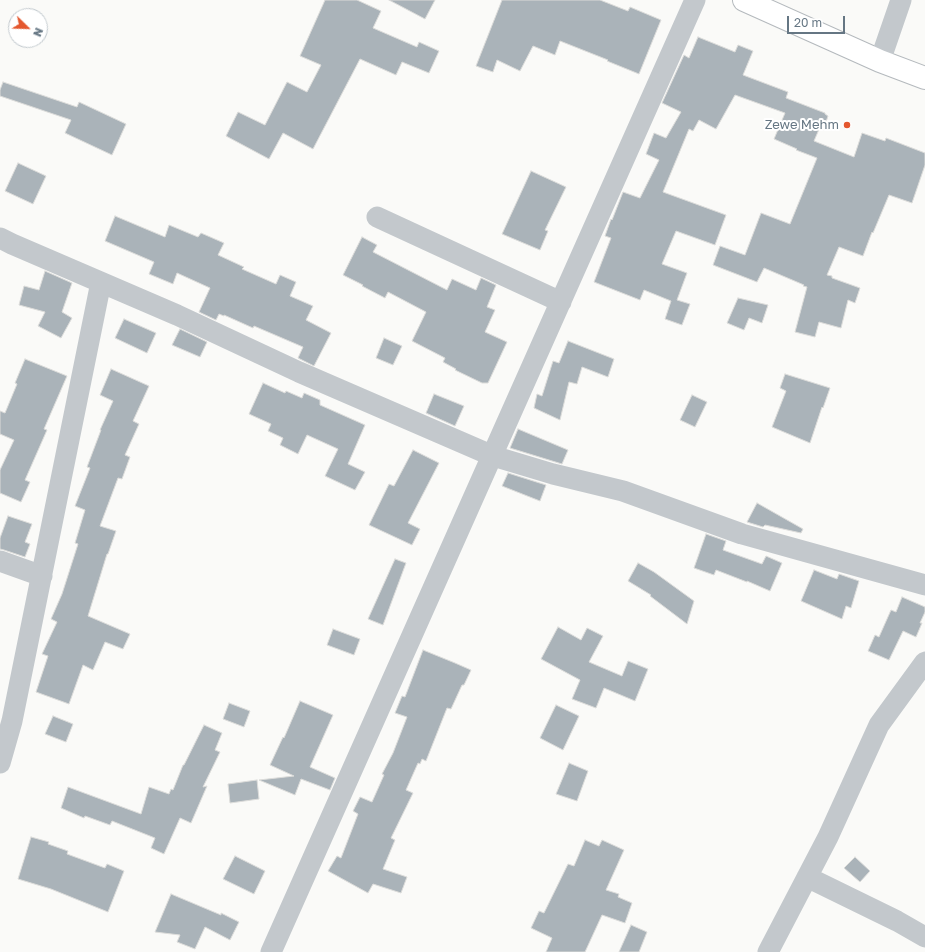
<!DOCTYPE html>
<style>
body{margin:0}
#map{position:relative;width:925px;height:952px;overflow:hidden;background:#fafaf8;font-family:"Golos Text",sans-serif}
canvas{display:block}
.north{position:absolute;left:8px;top:8px;width:40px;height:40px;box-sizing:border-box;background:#fff;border:1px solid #c1c8cd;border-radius:50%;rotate:113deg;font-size:11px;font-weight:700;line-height:16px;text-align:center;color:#657683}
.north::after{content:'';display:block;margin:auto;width:14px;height:18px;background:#e4572e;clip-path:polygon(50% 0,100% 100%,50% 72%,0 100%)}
.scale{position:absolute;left:787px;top:16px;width:58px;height:18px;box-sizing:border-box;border:2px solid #657683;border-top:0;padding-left:5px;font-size:12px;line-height:14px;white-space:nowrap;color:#657683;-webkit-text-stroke:3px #fff;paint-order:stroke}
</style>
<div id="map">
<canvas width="925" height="952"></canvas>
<div class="north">N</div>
<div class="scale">20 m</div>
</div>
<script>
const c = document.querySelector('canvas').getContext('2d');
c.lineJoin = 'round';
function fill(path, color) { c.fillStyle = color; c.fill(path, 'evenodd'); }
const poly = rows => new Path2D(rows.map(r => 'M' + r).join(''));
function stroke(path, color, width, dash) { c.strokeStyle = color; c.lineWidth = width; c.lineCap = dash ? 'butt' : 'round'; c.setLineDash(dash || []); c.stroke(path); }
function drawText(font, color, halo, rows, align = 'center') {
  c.font = font + ' "Golos Text",sans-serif'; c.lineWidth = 4; c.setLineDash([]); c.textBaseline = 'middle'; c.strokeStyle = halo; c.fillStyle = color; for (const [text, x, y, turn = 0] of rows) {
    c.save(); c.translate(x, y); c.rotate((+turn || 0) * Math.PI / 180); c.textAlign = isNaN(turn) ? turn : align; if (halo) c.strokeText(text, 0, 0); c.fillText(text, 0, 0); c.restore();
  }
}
const building = poly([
 [325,0,357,0,381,11,373,28,417,47,419,42,439,51,429,73,402,62,396,75,360,59,313,149,283,133,269,159,226,136,238,112,265,125,287,82,307,92,321,65,300,56,325,0],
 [389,0,435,0,425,19,389,0],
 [502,0,600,0,628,11,630,7,661,20,639,74,607,61,608,60,560,41,555,55,533,46,520,71,497,60,493,72,476,66,502,0],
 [698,37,735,52,738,45,753,51,743,75,788,92,786,98,825,113,825,114,828,116,824,128,820,127,814,141,854,157,862,133,885,141,886,138,925,153,925,165,912,203,889,195,873,233,872,232,863,256,839,247,827,275,832,276,832,278,860,288,855,303,848,300,841,328,819,322,815,337,795,332,807,287,803,286,804,285,764,268,757,282,713,265,720,246,745,255,761,213,790,224,817,158,796,150,797,149,774,139,785,113,735,95,716,129,699,120,693,131,689,129,663,192,726,215,715,245,676,231,662,264,687,273,677,300,690,304,682,325,665,319,671,301,644,290,640,300,594,282,611,238,605,236,611,219,612,220,623,192,640,198,659,160,646,154,654,133,666,138,681,112,662,103,684,55,689,58,698,37],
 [3,82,77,107,79,102,126,124,112,155,65,133,71,120,0,96,0,90,3,82],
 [18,163,46,176,33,204,5,191,18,163],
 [531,171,566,187,545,230,548,231,540,250,502,234,531,171],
 [115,216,165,237,169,225,198,237,201,233,224,243,218,255,244,267,242,269,276,284,280,275,296,282,290,296,313,306,306,320,331,333,314,366,298,358,303,347,254,326,253,328,224,315,224,316,219,314,216,320,199,312,210,288,177,273,173,284,149,274,154,262,105,241,115,216],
 [362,237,377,245,373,252,447,290,452,279,476,290,481,278,496,285,487,307,495,310,485,332,507,342,488,383,482,383,455,370,456,369,443,362,445,358,412,341,426,312,388,292,385,298,362,286,363,285,343,275,362,237],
 [45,271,72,283,62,312,72,318,61,338,38,326,45,312,19,305,24,286,39,290,45,271],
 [738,298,768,305,762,323,749,318,744,330,727,323,738,298],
 [124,319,156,333,147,353,115,338,124,319],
 [180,329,207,342,200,357,172,345,180,329],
 [384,338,402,346,393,365,376,358,384,338],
 [568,341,614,359,608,377,582,367,577,384,569,382,560,420,534,408,537,394,542,396,553,361,559,363,568,341],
 [25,359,67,376,44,429,47,430,25,480,30,482,21,502,0,493,0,470,14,440,0,434,0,411,5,413,17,384,15,383,25,359],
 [111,369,149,386,133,421,139,424,125,455,130,457,122,479,118,478,100,526,116,531,108,554,107,554,88,616,130,634,123,649,105,642,93,670,83,665,69,704,36,692,48,656,42,654,57,622,51,619,62,594,78,544,75,543,85,510,75,506,90,468,87,467,101,430,100,430,113,401,100,395,111,369],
 [785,374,830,388,823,408,822,407,810,443,772,427,786,391,780,388,785,374],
 [263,383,285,393,286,391,302,398,304,393,320,400,320,405,365,425,348,464,365,472,355,490,325,476,338,449,307,435,298,454,280,445,283,438,268,431,271,424,249,414,263,383],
 [434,394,464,406,455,426,426,413,434,394],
 [692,395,707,402,695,427,680,420,692,395],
 [518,429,568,450,562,464,510,448,518,429],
 [413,450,439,463,408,523,420,529,412,545,369,525,389,484,394,486,413,450],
 [508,473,546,485,540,501,502,486,508,473],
 [757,503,803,529,801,533,765,525,763,527,747,522,757,503],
 [8,516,32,524,25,542,30,544,25,557,4,550,0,549,0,538,8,516],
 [706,534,726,541,723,550,762,564,766,556,782,563,770,591,747,581,747,582,716,570,714,575,694,568,706,534],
 [395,559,406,563,383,625,368,619,395,559],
 [638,563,654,572,694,601,687,624,650,596,651,595,628,581,638,563],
 [814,570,837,579,839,574,859,581,851,608,846,606,842,619,801,601,814,570],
 [902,597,925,607,925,612,920,623,922,623,916,637,903,631,889,660,868,651,875,635,879,637,891,610,896,612,902,597],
 [558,627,581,640,587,628,603,636,589,662,622,676,628,661,648,669,635,701,604,688,596,708,572,699,580,680,541,659,558,627],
 [333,629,360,639,354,655,327,645,333,629],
 [423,650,455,663,471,670,464,685,462,685,451,709,447,708,426,761,422,759,420,764,418,763,406,790,413,793,391,838,395,840,383,869,407,877,401,893,373,884,368,893,328,871,337,856,341,858,358,814,353,811,360,797,372,802,384,775,382,774,393,753,407,717,395,713,402,696,405,697,423,650],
 [300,701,333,715,310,767,335,778,330,790,301,779,295,795,259,780,294,776,270,765,283,737,284,738,300,701],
 [229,703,250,711,244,727,223,719,229,703],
 [556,705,579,716,563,750,540,738,556,705],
 [53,716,73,724,66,742,45,734,53,716],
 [204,725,222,733,215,750,220,752,203,787,207,786,191,823,180,818,164,854,151,848,155,838,112,821,110,825,85,816,84,818,61,808,68,787,141,814,149,787,169,794,171,789,173,790,183,765,184,765,204,725],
 [569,763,588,771,577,801,556,794,569,763],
 [257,780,259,799,230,803,228,784,257,780],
 [31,837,49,842,48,844,68,851,67,854,105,868,107,864,124,871,108,912,51,889,18,879,31,837],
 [585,840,599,846,602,840,624,850,606,890,619,894,618,897,632,903,625,923,602,915,585,952,546,952,552,938,531,928,539,911,544,913,568,864,574,866,585,840],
 [235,856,265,871,254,894,223,879,235,856],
 [855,857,870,871,860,882,844,868,855,857],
 [171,894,221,915,221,913,239,922,230,940,205,927,195,949,177,942,180,935,155,932,171,894],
 [631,925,647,932,639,952,619,952,631,925]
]);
const minor = poly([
 [880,61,901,0],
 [377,217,561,302],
 [0,238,12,244,177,315,299,372,493,456,553,474,623,491,742,534,925,585],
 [0,561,42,576],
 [0,763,12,721,101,282],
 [807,877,897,921,925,937],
 [271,952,695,0],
 [768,952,828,837,879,725,925,662]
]);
const highway = poly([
 [744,0,880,61,925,78]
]);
const markers = [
 [847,125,4,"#e4572e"]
];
const poiNames = [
 ["Zewe Mehm",839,125]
];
fill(building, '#aab3b9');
stroke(building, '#dcdcda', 1);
stroke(highway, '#b4b9bd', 24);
stroke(minor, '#c3c8cc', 21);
stroke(highway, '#fff', 22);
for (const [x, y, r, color] of markers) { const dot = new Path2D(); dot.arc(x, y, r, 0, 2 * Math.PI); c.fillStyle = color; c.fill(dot); stroke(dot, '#fff', 1.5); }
drawText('13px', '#657683', '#fff', poiNames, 'right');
</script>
